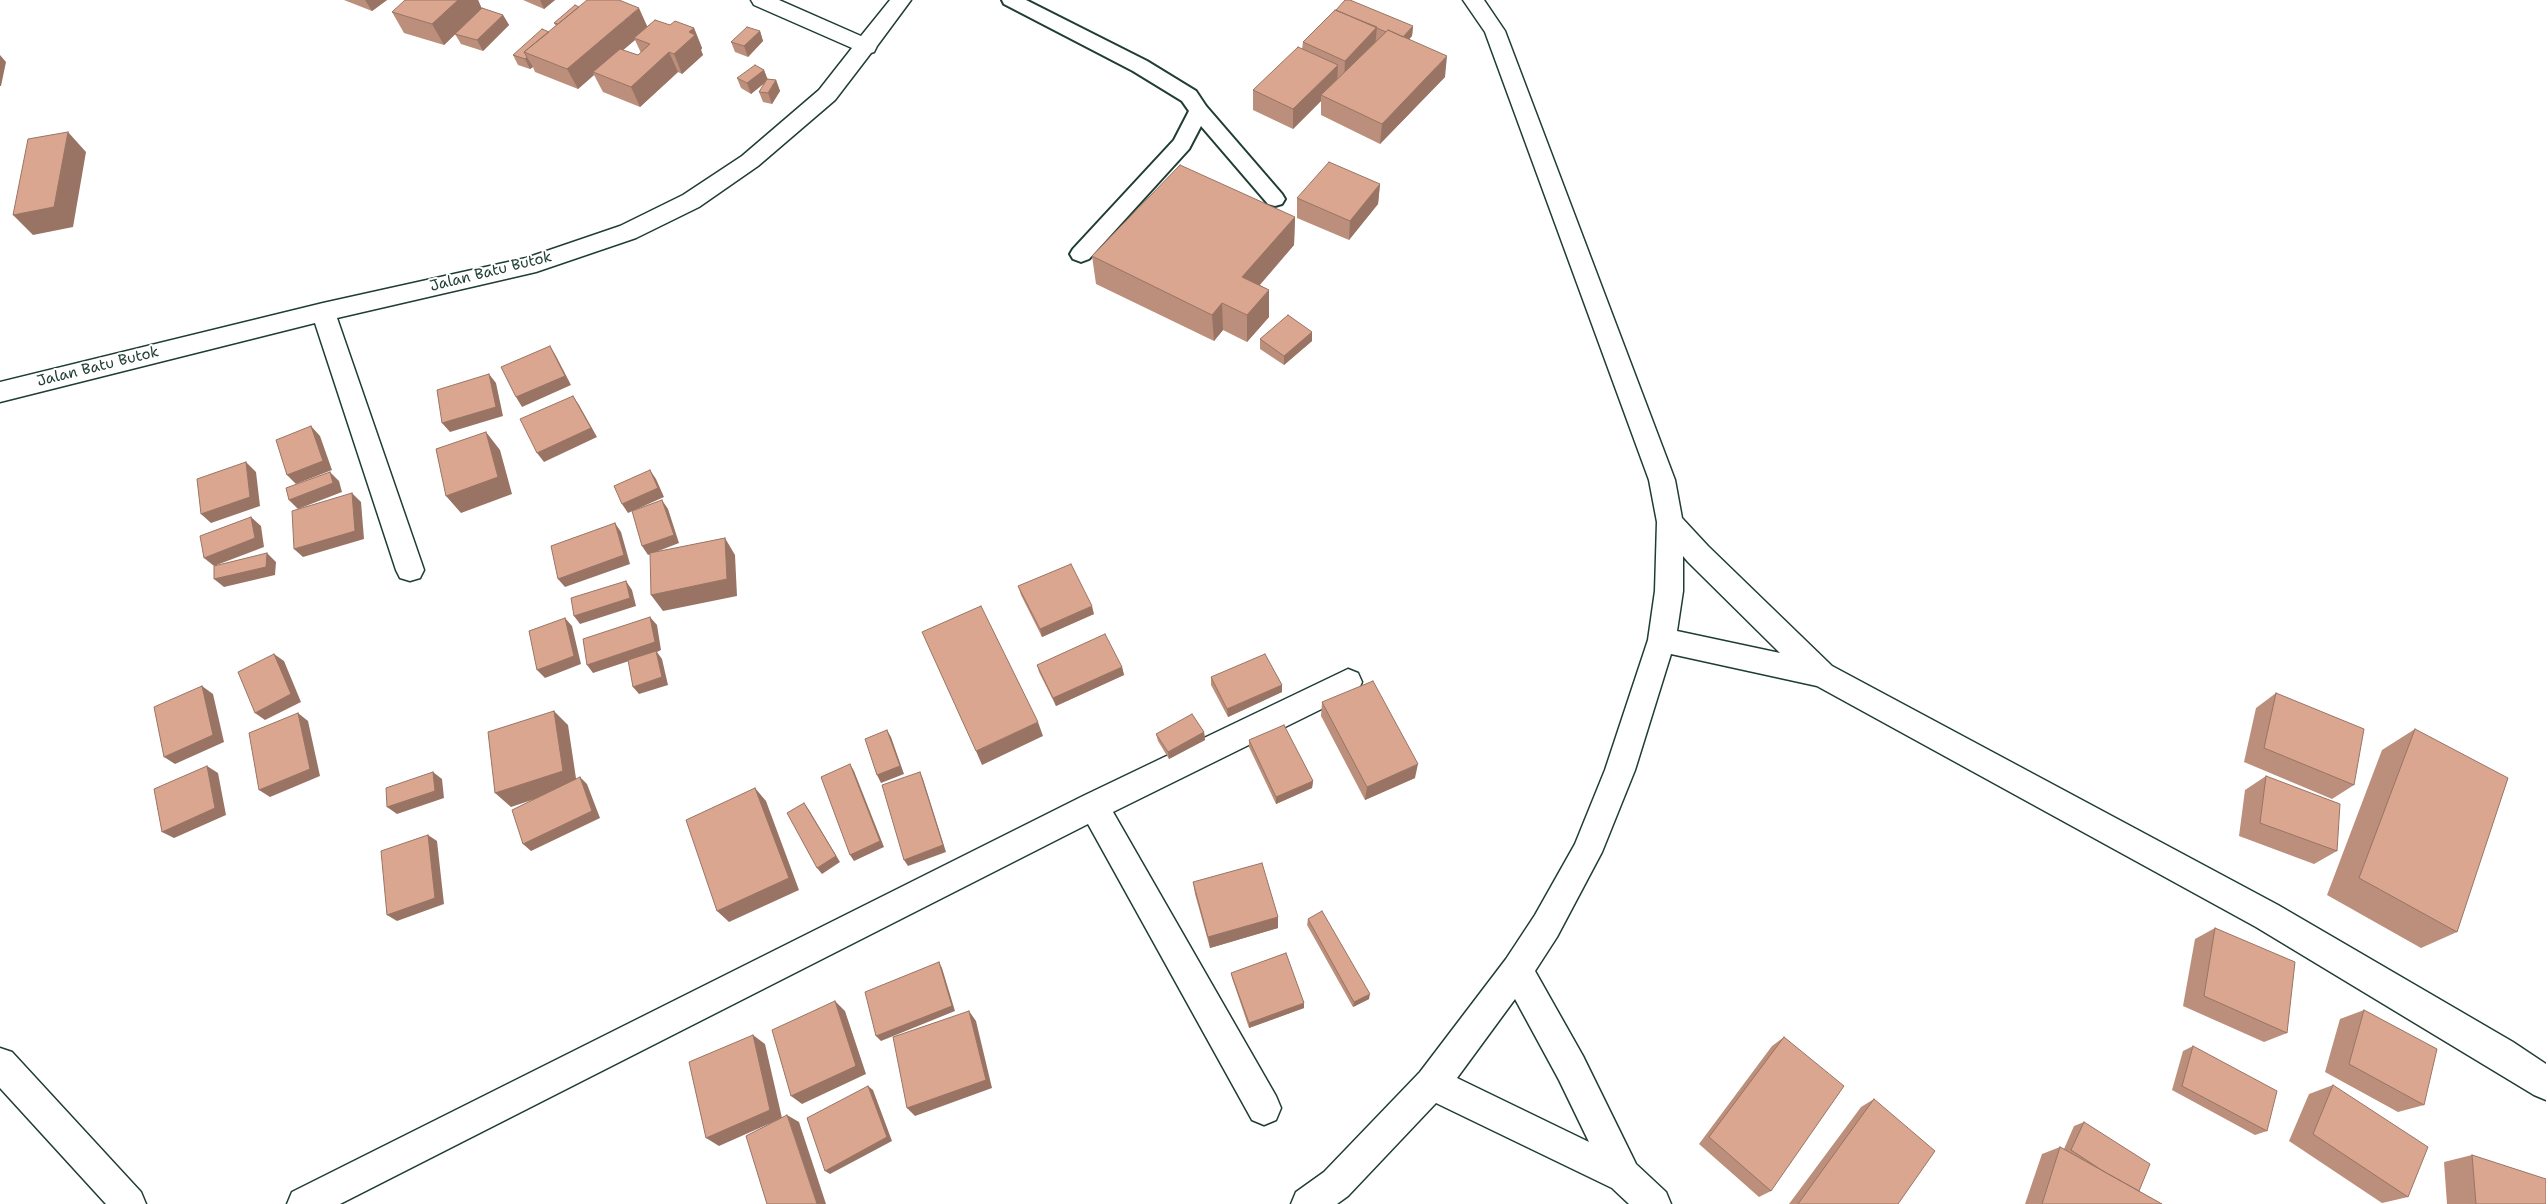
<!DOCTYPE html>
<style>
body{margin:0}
canvas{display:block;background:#fff}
</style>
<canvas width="2546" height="1204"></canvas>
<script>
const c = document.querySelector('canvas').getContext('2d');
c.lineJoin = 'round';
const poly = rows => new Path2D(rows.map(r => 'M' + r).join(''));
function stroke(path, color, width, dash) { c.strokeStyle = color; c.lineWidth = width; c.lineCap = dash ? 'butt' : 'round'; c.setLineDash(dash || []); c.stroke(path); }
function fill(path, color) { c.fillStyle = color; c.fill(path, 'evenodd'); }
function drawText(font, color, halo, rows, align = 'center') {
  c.font = font + ' "Shantell Sans",sans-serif'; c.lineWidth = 4; c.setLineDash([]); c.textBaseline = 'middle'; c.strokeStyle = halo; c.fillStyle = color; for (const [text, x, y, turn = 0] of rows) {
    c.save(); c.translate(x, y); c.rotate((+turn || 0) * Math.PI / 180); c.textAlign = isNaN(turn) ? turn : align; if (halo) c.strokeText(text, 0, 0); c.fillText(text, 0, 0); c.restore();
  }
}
const service = poly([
 [1002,0,1026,0,1147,61,1196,91,1206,106,1282,194,1285,199,1282,204,1275,206,1268,204,1201,126,1189,149,1089,259,1081,262,1073,259,1070,254,1073,249,1174,140,1189,111,1182,101,1133,71,1004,4,1002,0]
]);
const minor = poly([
 [751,0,779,0,861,36,890,0,911,0,877,46,874,52,871,53,835,100,758,166,699,207,636,238,536,272,337,318,424,570,420,578,410,581,400,578,396,570,315,323,0,402,0,382,323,303,526,258,620,226,683,195,742,156,819,90,852,48,754,5,751,0],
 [1463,0,1484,0,1505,31,1675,480,1682,518,1708,546,1832,666,2278,905,2513,1042,2546,1064,2546,1100,2534,1095,2256,927,1817,686,1671,654,1635,770,1602,852,1557,937,1535,971,1583,1056,1636,1164,1666,1192,1671,1204,1629,1204,1612,1188,1436,1103,1348,1196,1337,1204,1291,1204,1296,1192,1324,1172,1420,1072,1506,959,1535,915,1575,844,1605,770,1648,640,1655,591,1657,522,1649,480,1485,32,1463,0],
 [1683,556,1688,562,1780,653,1677,631,1683,591,1683,556],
 [1515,999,1559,1080,1589,1142,1457,1078,1515,999],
 [1348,669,1358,673,1362,682,1358,691,1113,812,1276,1096,1281,1108,1276,1120,1264,1125,1252,1120,1088,824,340,1204,287,1204,292,1192,1083,796,1348,669],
 [0,1048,12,1052,141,1192,146,1204,106,1204,0,1088,0,1048]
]);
const wall = poly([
 [344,0,387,0,372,11],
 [478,0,482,9,503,15,509,25,483,51,461,44,455,34,444,45,404,33,392,12],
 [523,0,555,0,544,9],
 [1335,10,1413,26,1412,36,1409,39,1445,77,1380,144,1321,115,1321,101,1293,129,1253,110,1253,90,1302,49,1303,42],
 [554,23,647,27,670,25,694,28,702,48,701,50,703,55,682,74,678,72,640,107,603,92,594,75,578,89,535,72,533,67,530,69,518,65,513,55,549,32,556,26],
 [635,40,641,53,638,55,623,50],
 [760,31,763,41,748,57,735,52,731,42],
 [764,70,767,79,776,80,780,91,772,104,763,102,759,92,766,82,751,94,741,88,737,78],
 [1380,184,1378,204,1349,240,1297,218,1297,198],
 [1295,217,1294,245,1260,285,1269,290,1269,317,1247,342,1223,330,1214,341,1096,284,1092,256],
 [1312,332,1312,341,1284,365,1260,349,1260,339],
 [1018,586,1094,614,1042,637,1021,595],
 [1037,665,1122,667,1124,675,1056,706,1039,672],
 [1211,677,1282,685,1282,692,1228,717,1211,685],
 [2276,693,2354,785,2332,799,2244,762,2256,708],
 [1322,702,1415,778,1365,800,1321,716],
 [2415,729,2457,932,2421,948,2327,895,2382,750],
 [1204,732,1205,740,1169,759,1158,741,1156,734],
 [1249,740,1313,781,1312,788,1276,804,1249,747],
 [2266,776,2337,851,2314,864,2239,836,2245,790],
 [1193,882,1278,917,1278,928,1210,948,1195,894],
 [1308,919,1369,999,1353,1007,1307,925],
 [2215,928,2287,1033,2264,1042,2183,1006,2195,939],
 [1231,973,1304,1008,1249,1028,1232,978],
 [2364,1010,2424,1105,2398,1112,2325,1072,2340,1019],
 [1784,1037,1771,1191,1759,1197,1699,1144,1772,1046],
 [2193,1046,2267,1131,2255,1135,2172,1090,2183,1051],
 [2333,1085,2408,1197,2382,1203,2289,1141,2309,1094],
 [1874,1099,1898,1204,1789,1204,1861,1107],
 [2084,1122,2139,1191,2162,1204,2025,1204,2042,1154,2060,1147,2064,1149,2074,1126],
 [2472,1155,2546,1204,2447,1204,2444,1162]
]);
const shadedWall = poly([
 [365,0,387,0,372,11],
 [458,0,478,0,482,9,444,45,432,24],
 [540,0,555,0,544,9],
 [639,8,648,28,634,38,635,40,596,73,593,72,594,75,578,89,567,69],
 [503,15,509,25,483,51,477,40],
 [1413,26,1412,36,1401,48,1402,38],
 [1377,27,1375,48,1344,81,1345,61],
 [694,28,702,48,701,50,703,55,682,74,674,54,689,32],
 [760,31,763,41,748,57,744,46],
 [669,52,678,72,640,107,631,87],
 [0,55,6,62,1,86,0,86],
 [1447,56,1445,77,1380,144,1382,124],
 [527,57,533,67,530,69,525,59],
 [1338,65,1337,85,1321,95,1321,101,1293,129,1293,109],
 [764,70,768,80,751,94,747,83],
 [776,80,780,91,772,104,768,93],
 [68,132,86,152,73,227,33,235,13,215],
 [1380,184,1378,204,1349,240,1350,221],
 [1295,217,1294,245,1243,304,1242,277],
 [1269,290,1269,317,1247,342,1247,315],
 [1222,303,1223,330,1214,341,1212,315],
 [1312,332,1312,341,1284,365,1284,356],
 [550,346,556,356,571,385,522,407,516,397],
 [489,374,496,383,503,416,450,432,442,423],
 [573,396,579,405,597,437,544,462,537,453],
 [311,426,320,436,332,470,296,484,287,475],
 [486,432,500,450,512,494,461,513,446,496],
 [246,462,256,472,260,506,211,523,201,514],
 [650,470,656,479,664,497,628,513,622,504],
 [330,472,339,481,342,492,298,509,289,500],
 [352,493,361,502,364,539,303,557,294,549],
 [662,500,668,509,679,543,648,555,642,546],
 [251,517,261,526,264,547,214,566,204,558],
 [615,523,621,532,630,564,565,587,558,579],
 [725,538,735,555,737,596,663,611,651,595],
 [267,553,276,562,275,575,224,587,214,579],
 [626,581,632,590,636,606,580,624,574,616],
 [1092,606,1094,614,1042,637,1040,629],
 [650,617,657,625,661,650,657,652,662,659,668,685,639,694,633,687,656,652,593,673,587,665],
 [565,618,572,626,581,664,545,678,537,670],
 [274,654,284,661,301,702,265,720,255,713],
 [1122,667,1124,675,1056,706,1053,698],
 [1282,685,1282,692,1228,717,1227,709],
 [202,686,213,694,224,742,175,764,164,757],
 [554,711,568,725,577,785,511,807,495,793],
 [298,713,308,721,320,776,270,797,259,790],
 [1038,722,1043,736,982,765,976,751],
 [887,730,891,737,904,774,881,783,877,775],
 [1204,732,1205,740,1169,759,1168,752],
 [850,764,854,771,884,847,854,861,850,855],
 [1418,764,1415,778,1365,800,1367,787],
 [207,766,218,773,226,815,174,838,162,832],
 [433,772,442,779,444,798,397,814,387,807],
 [920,772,923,779,946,852,908,866,904,860],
 [580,777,587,784,600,818,531,851,523,844],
 [1313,781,1312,788,1276,804,1276,797],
 [755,788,766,801,799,890,729,922,717,911],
 [804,803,809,810,840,862,822,874,817,868],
 [428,835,437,841,444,904,397,921,387,915],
 [1278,917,1278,928,1210,948,1208,937],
 [939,962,942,968,955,1011,881,1041,876,1036],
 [1370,994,1369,999,1353,1007,1354,1002],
 [835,1001,845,1011,866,1074,802,1104,791,1096],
 [1304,1003,1304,1008,1249,1028,1249,1023],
 [969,1011,976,1021,992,1088,915,1116,907,1108],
 [753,1035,765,1044,782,1118,719,1146,706,1138],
 [868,1086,873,1090,892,1141,830,1174,825,1171],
 [787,1115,799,1122,826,1204,817,1204]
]);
const building = poly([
 [405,0,458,0,432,24,392,12,405,0],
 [587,0,619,0,639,8,567,69,524,52,587,0],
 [1345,0,1350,0,1413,26,1403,37,1388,30,1386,32,1336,10,1345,0],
 [575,5,579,7,558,24,554,23,575,5],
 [482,8,503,15,477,40,455,34,482,8],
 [1335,10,1377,27,1345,61,1303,42,1335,10],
 [655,20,670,25,675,21,694,28,689,32,695,35,674,54,669,52,631,87,593,72,620,49,638,55,650,44,634,38,655,20],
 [747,27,760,31,744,46,731,42,747,27],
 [542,29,549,32,524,52,527,57,525,59,513,55,542,29],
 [1388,30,1447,56,1382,124,1321,95,1388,30],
 [1298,47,1338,65,1293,109,1253,90,1298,47],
 [755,65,764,70,747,83,737,78,755,65],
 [767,79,776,80,768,93,759,92,767,79],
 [68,132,54,207,13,215,28,139,68,132],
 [1329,162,1380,184,1350,221,1297,198,1329,162],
 [1180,165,1295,217,1242,277,1269,290,1247,315,1222,303,1212,315,1092,256,1180,165],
 [1288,315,1312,332,1284,356,1260,339,1288,315],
 [550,346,565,376,516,397,501,367,550,346],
 [489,374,496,407,442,423,437,390,489,374],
 [573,396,591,428,537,453,520,419,573,396],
 [311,426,323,461,287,475,276,440,311,426],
 [486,432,498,477,446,496,436,449,486,432],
 [246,462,250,497,201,514,197,479,246,462],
 [650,470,658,488,622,504,614,486,650,470],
 [330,472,333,483,289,500,286,488,330,472],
 [352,493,355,531,294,549,292,511,352,493],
 [662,500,674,535,642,546,632,511,662,500],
 [251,517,255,538,204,558,200,536,251,517],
 [615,523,624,555,558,579,551,546,615,523],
 [725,538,727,579,651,595,650,553,725,538],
 [267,553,266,567,214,579,214,566,267,553],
 [1071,564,1092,606,1040,629,1018,586,1071,564],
 [626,581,630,598,574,616,571,598,626,581],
 [981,606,1038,722,976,751,922,632,981,606],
 [650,617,655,642,587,665,583,639,650,617],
 [565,618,574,656,537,670,529,631,565,618],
 [1105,634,1122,667,1053,698,1037,665,1105,634],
 [656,651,662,677,633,687,628,660,656,651],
 [274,654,291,694,255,713,238,672,274,654],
 [1265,654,1282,685,1227,709,1211,677,1265,654],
 [1373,681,1418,764,1367,787,1322,702,1373,681],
 [202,686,213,735,164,757,154,707,202,686],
 [2276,693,2364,729,2354,785,2264,748,2276,693],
 [554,711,563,771,495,793,488,732,554,711],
 [298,713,310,769,259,790,249,733,298,713],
 [1192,714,1204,732,1168,752,1156,734,1192,714],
 [1284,725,1313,781,1276,797,1249,740,1284,725],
 [2415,729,2508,778,2457,932,2359,878,2415,729],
 [887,730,900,766,877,775,865,739,887,730],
 [850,764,880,841,850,855,821,777,850,764],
 [207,766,215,808,162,832,154,789,207,766],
 [433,772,435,791,387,807,386,788,433,772],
 [920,772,943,845,904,860,882,785,920,772],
 [2266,776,2340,804,2337,851,2260,823,2266,776],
 [580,777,592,811,523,844,512,810,580,777],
 [755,788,789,878,717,911,686,820,755,788],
 [804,803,836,856,817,868,787,813,804,803],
 [428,835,435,898,387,915,381,851,428,835],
 [1262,863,1278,917,1208,937,1193,882,1262,863],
 [1322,911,1370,994,1354,1002,1308,919,1322,911],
 [2215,928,2295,962,2287,1033,2204,996,2215,928],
 [1286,953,1304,1003,1249,1023,1231,973,1286,953],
 [939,962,952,1006,876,1036,865,992,939,962],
 [835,1001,856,1066,791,1096,772,1030,835,1001],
 [2364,1010,2437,1049,2424,1105,2349,1064,2364,1010],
 [969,1011,986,1080,907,1108,893,1037,969,1011],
 [753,1035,770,1110,706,1138,689,1062,753,1035],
 [1784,1037,1844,1086,1771,1191,1709,1137,1784,1037],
 [2193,1046,2277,1091,2267,1131,2182,1086,2193,1046],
 [2333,1085,2428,1147,2408,1197,2313,1134,2333,1085],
 [868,1086,887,1137,825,1171,807,1118,868,1086],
 [1874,1099,1935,1151,1898,1204,1798,1204,1874,1099],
 [787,1115,817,1204,767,1204,746,1136,787,1115],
 [2084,1122,2150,1164,2139,1191,2103,1171,2071,1150,2084,1122],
 [2060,1147,2162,1204,2042,1204,2060,1147],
 [2472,1155,2546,1179,2546,1204,2476,1204,2472,1155]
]);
const streetNames = [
 ["Jalan Batu Butok",491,272,-14],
 ["Jalan Batu Butok",98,367,-14]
];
stroke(service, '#1f3d34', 4);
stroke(minor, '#1f3d34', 3);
fill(service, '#fff');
fill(minor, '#fff');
fill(wall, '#bb8f7b');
fill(shadedWall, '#997464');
fill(building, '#daa68f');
stroke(building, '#997464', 1);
drawText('15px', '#1f3d34', '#fff', streetNames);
</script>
